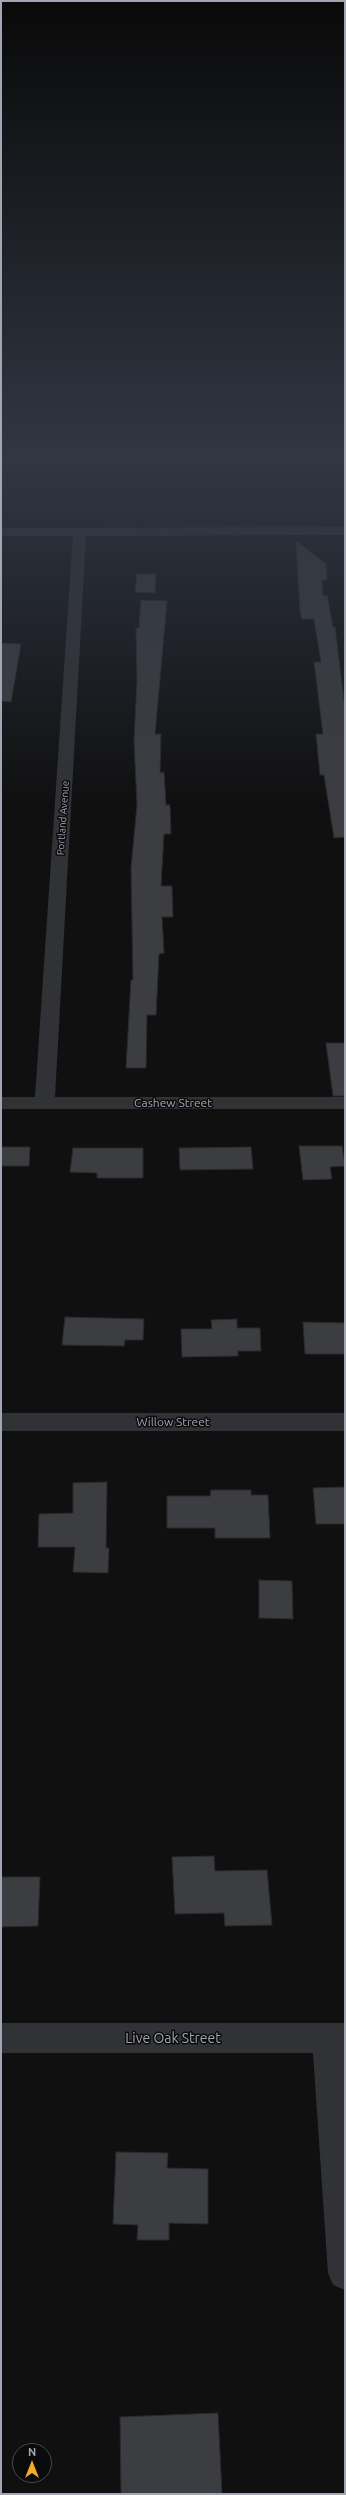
<!DOCTYPE html>
<style>
body{margin:0}
#map{position:relative;width:346px;height:2495px;overflow:hidden;background:#101011;font-family:Ubuntu,sans-serif}
canvas{display:block}
.frame{position:absolute;inset:0;border:2px solid #a1a6b2;pointer-events:none}
.north{position:absolute;left:12px;top:2443px;width:40px;height:40px;box-sizing:border-box;background:#0b0b0c;border:1px solid #47494e;border-radius:50%;rotate:0deg;font-size:11px;font-weight:700;line-height:16px;text-align:center;color:#a1a6b2}
.north::after{content:'';display:block;margin:auto;width:14px;height:18px;background:#f4ab25;clip-path:polygon(50% 0,100% 100%,50% 72%,0 100%)}
</style>
<div id="map">
<canvas width="346" height="2495"></canvas>
<div class="frame"></div>
<div class="north">N</div>
</div>
<script>
const c = document.querySelector('canvas').getContext('2d');
c.lineJoin = 'round';
function fill(path, color) { c.fillStyle = color; c.fill(path, 'evenodd'); }
const poly = rows => new Path2D(rows.map(r => 'M' + r).join(''));
function stroke(path, color, width, dash) { c.strokeStyle = color; c.lineWidth = width; c.lineCap = dash ? 'butt' : 'round'; c.setLineDash(dash || []); c.stroke(path); }
function drawText(font, color, halo, rows, align = 'center') {
  c.font = font + ' Ubuntu,sans-serif'; c.lineWidth = 3; c.setLineDash([]); c.textBaseline = 'middle'; c.strokeStyle = halo; c.fillStyle = color; for (const [text, x, y, turn = 0] of rows) {
    c.save(); c.translate(x, y); c.rotate((+turn || 0) * Math.PI / 180); c.textAlign = isNaN(turn) ? turn : align; if (halo) c.strokeText(text, 0, 0); c.fillText(text, 0, 0); c.restore();
  }
}
const building = poly([
 [296,541,326,564,327,580,322,580,323,596,327,595,333,627,335,627,345,709,345,837,334,838,324,775,320,775,316,734,323,734,314,662,321,662,314,619,302,619,300,611,296,541],
 [137,574,156,574,155,593,135,592,137,574],
 [141,600,167,601,155,734,161,734,160,773,164,772,166,805,170,805,171,834,164,834,161,886,172,886,173,917,162,917,164,953,159,954,156,1015,147,1015,146,1068,126,1068,131,980,133,980,131,868,137,805,134,741,137,681,136,628,139,628,141,600],
 [1,643,21,644,11,702,1,701,1,643],
 [326,1043,345,1043,345,1096,333,1096,326,1043],
 [299,1146,342,1146,345,1166,330,1167,332,1179,303,1180,299,1146],
 [1,1147,30,1147,29,1166,1,1166,1,1147],
 [251,1147,253,1169,180,1170,179,1148,251,1147],
 [73,1148,143,1148,143,1178,97,1178,97,1173,70,1172,73,1148],
 [65,1317,144,1319,143,1340,125,1340,124,1346,62,1345,65,1317],
 [237,1319,237,1328,260,1328,261,1351,238,1351,238,1356,182,1357,181,1329,212,1329,211,1320,237,1319],
 [303,1322,345,1323,345,1354,305,1354,303,1322],
 [107,1482,106,1548,109,1548,108,1573,73,1572,75,1547,38,1547,39,1514,73,1513,73,1483,107,1482],
 [345,1487,345,1524,316,1524,313,1488,345,1487],
 [211,1490,251,1490,251,1495,268,1495,270,1538,215,1538,215,1528,167,1528,167,1496,210,1496,211,1490],
 [259,1580,292,1581,293,1619,259,1618,259,1580],
 [214,1856,215,1871,267,1870,272,1925,225,1926,224,1913,175,1914,172,1857,214,1856],
 [1,1877,40,1877,38,1926,1,1927,1,1877],
 [116,2152,168,2153,167,2168,208,2169,208,2224,169,2223,169,2240,137,2240,138,2225,113,2224,116,2152],
 [218,2413,222,2494,121,2494,120,2417,218,2413]
]);
const minor = poly([
 [345,527,345,535,86,536,55,1097,345,1097,345,1109,1,1109,1,1097,35,1097,73,536,1,536,1,528,345,527],
 [1,1413,345,1413,345,1431,1,1431,1,1413],
 [1,2023,345,2023,345,2290,333,2285,328,2273,313,2053,1,2053,1,2023]
]);
const farStreetnames = [
 ["Portland Avenue",63,818,-86]
];
const streetNames = [
 ["Cashew Street",173,1103],
 ["Willow Street",173,1422]
];
const nearStreetnames = [
 ["Live Oak Street",173,2038]
];
fill(building, '#3c3d41');
stroke(building, '#2a2a2d', 1);
fill(minor, '#313236');
const sky = c.createLinearGradient(0, 0, 0, 808);
sky.addColorStop(0, '#090909');
sky.addColorStop(0.57, '#313743');
sky.addColorStop(1, '#31374300');
c.fillStyle = sky;
c.fillRect(0, 0, 346, 808);
drawText('10px', '#a1a6b2', '#0b0b0c', farStreetnames);
drawText('12px', '#a1a6b2', '#0b0b0c', streetNames);
drawText('14px', '#a1a6b2', '#0b0b0c', nearStreetnames);
</script>
